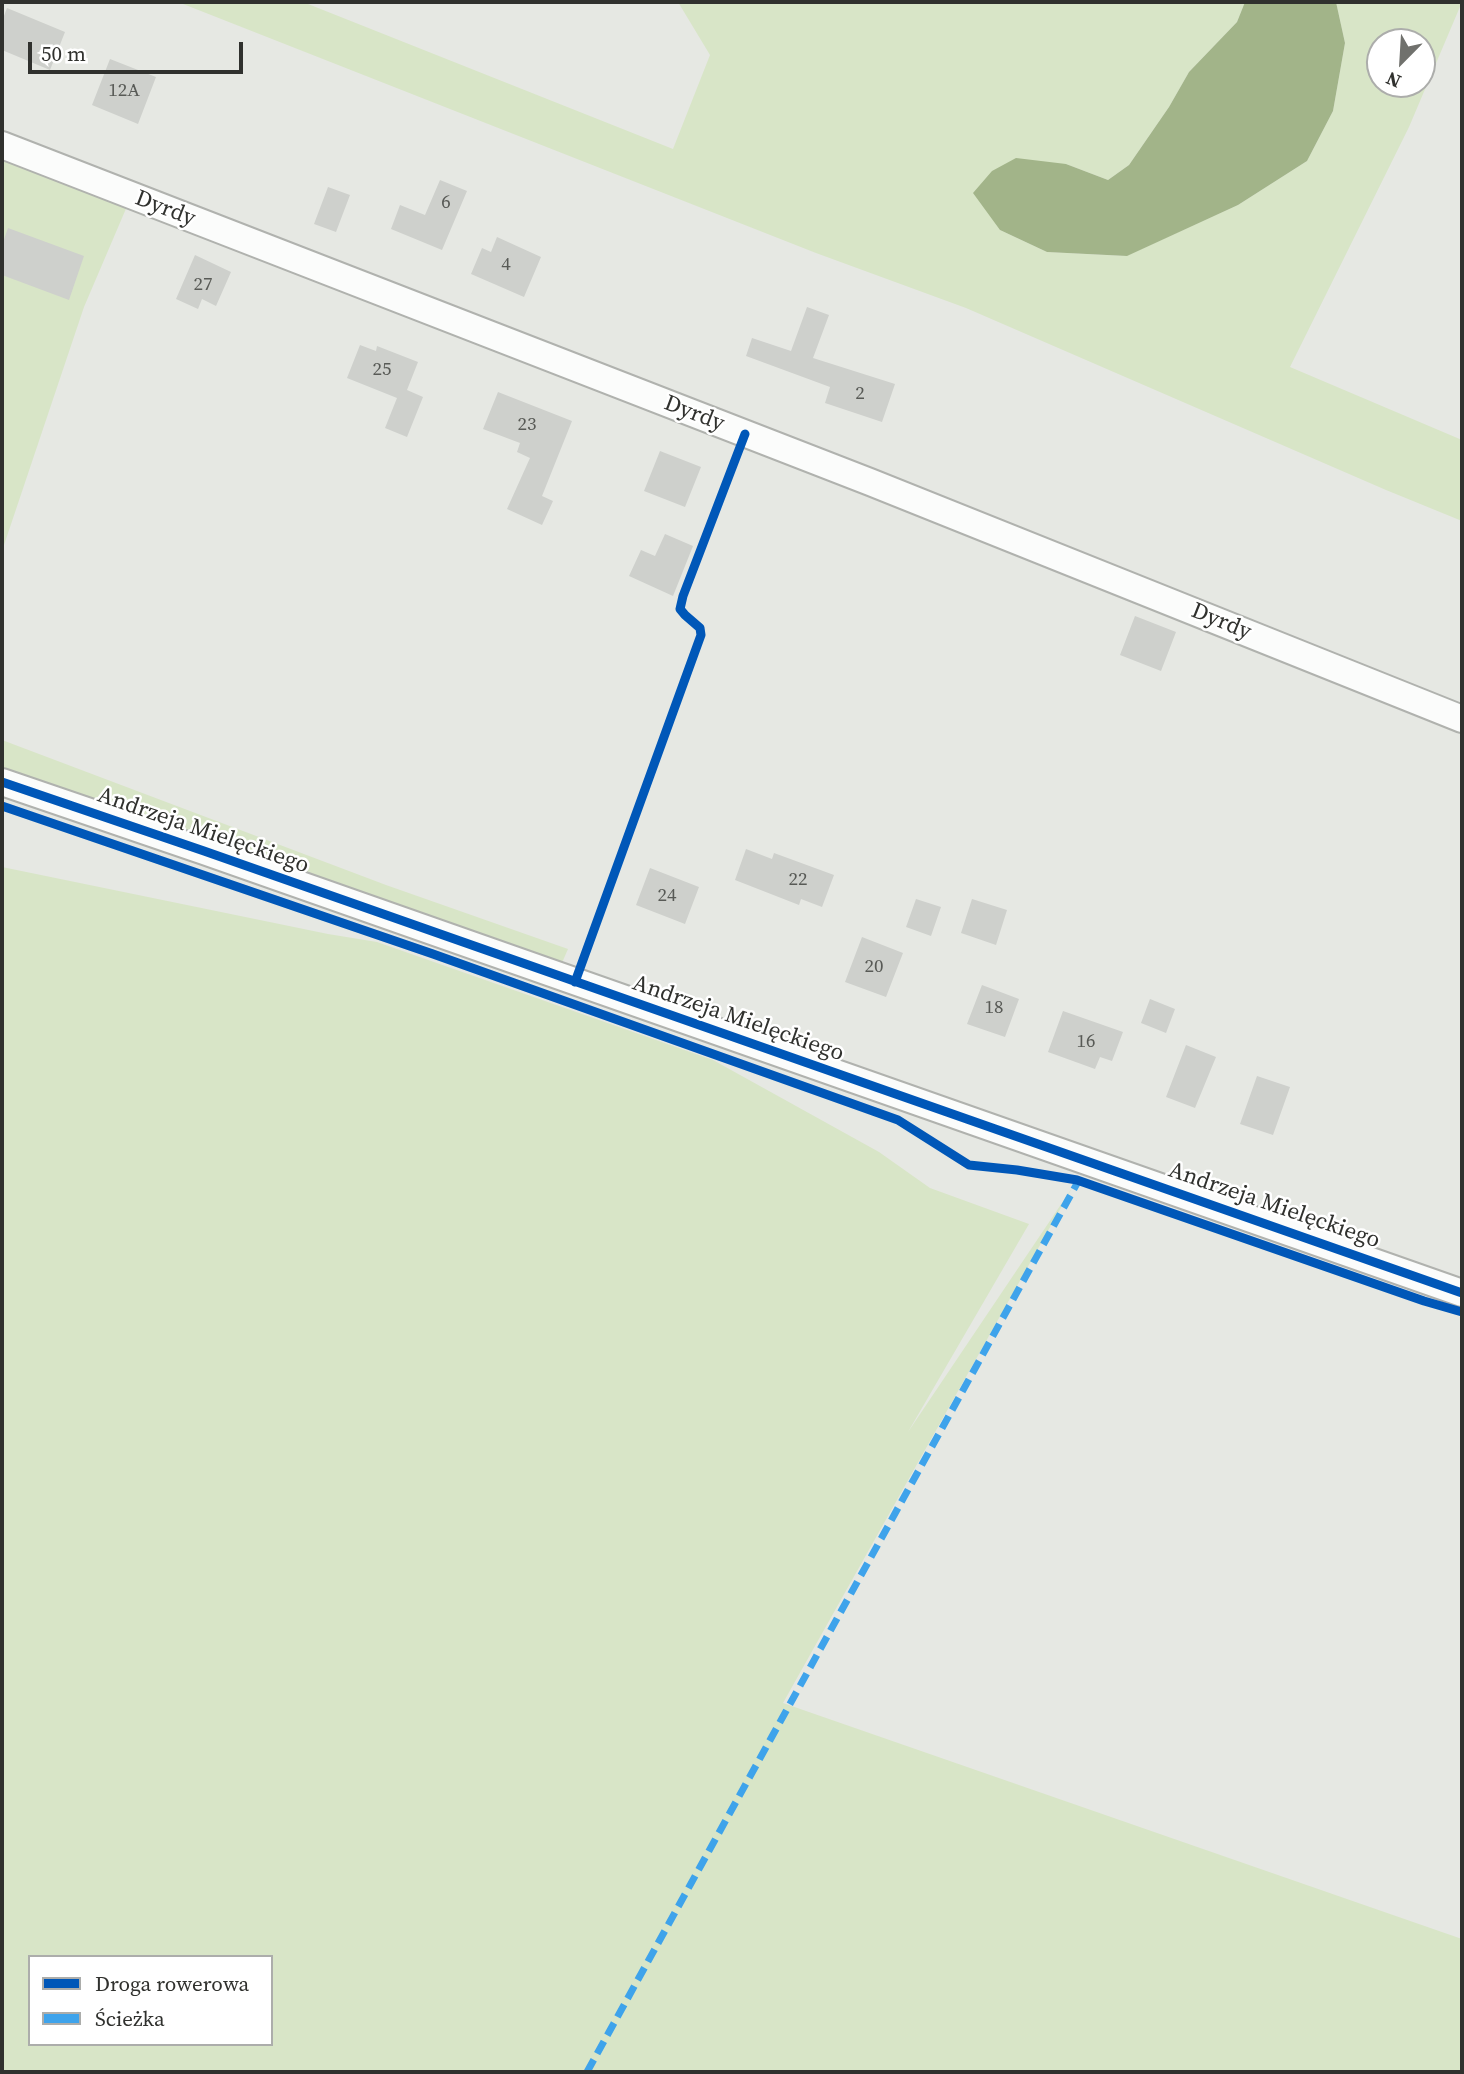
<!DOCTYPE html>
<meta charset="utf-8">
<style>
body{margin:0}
#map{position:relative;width:1464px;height:2074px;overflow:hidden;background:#e6e8e3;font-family:"Source Serif 4",serif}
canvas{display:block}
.frame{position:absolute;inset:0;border:4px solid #30312e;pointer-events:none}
.legend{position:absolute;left:28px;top:1955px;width:245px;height:91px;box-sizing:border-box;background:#fff;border:2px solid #acadab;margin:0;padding:9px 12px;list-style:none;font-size:21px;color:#30312e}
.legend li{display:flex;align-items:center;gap:14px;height:35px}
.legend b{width:35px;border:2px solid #acadab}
.north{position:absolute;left:1366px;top:28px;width:70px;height:70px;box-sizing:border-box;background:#fff;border:2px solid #acadab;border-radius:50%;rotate:204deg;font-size:19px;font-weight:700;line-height:28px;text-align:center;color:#30312e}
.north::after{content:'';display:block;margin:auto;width:24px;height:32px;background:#70716d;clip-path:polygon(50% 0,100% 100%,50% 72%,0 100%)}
.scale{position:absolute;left:28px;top:42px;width:215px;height:32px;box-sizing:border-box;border:4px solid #30312e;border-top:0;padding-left:9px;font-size:21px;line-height:24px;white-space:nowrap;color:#30312e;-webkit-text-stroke:5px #fff;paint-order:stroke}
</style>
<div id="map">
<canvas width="1464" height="2074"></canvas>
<div class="frame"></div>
<ul class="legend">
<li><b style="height:9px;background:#0057b8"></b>Droga rowerowa</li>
<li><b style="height:9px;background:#3ea3eb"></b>Ścieżka</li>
</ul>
<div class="north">N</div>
<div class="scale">50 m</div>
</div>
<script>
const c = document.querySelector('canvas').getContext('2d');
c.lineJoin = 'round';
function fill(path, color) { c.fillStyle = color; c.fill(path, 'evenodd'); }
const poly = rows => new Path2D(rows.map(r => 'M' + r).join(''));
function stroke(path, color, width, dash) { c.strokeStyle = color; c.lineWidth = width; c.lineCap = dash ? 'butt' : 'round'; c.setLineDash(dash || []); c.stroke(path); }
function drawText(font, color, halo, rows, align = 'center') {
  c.font = font + ' "Source Serif 4",serif'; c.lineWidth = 5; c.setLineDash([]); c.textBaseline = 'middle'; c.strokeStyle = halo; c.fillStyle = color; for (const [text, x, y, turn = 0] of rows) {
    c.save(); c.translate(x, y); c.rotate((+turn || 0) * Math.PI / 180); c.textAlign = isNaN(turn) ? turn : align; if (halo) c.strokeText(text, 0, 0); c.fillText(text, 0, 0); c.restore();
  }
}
const green = poly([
 [178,2,303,2,673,149,710,55,678,2,1245,2,1237,22,1189,72,1169,107,1129,165,1108,180,1066,164,1000,230,1047,252,1126,256,1238,205,1307,161,1333,111,1345,43,1336,2,1462,2,1409,127,1290,367,1462,440,1462,521,1386,490,966,308,816,253],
 [1380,42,1422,42,1422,84,1380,84],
 [2,156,128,204,84,307,2,551],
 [2,740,386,885,568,949,561,965,2,769],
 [2,867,328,934,377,942,713,1060,879,1152,930,1188,1029,1224,908,1432,1072,1188,783,1703,1462,1939,1462,2072,2,2072],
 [30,1957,271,1957,271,2044,30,2044]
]);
const water = poly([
 [1245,2,1336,2,1345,43,1333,111,1307,161,1238,205,1127,256,1047,252,1000,230,973,193,992,171,1016,158,1066,164,1108,180,1129,165,1169,107,1189,72,1237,22]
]);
const building = poly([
 [7,8,65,32,50,70,2,50,2,21],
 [110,59,156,77,138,124,92,105],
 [440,180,467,191,442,250,391,229,400,205,425,215],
 [328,187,350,195,336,232,314,224],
 [8,228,84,256,69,300,2,275,2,245],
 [497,237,541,257,524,297,471,274,482,248,491,252],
 [195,255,231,272,216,306,202,299,198,309,176,299],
 [807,307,829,315,813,358,895,384,882,422,825,403,830,387,746,356,752,338,791,351],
 [360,345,376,351,377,346,418,362,407,390,423,397,407,437,385,428,397,398,347,378],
 [498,392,572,421,542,496,553,501,542,525,507,509,530,458,517,452,520,443,483,429],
 [660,451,701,467,685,507,644,491],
 [665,534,693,546,673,596,629,576,641,550,655,556],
 [1135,616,1176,632,1161,671,1120,655],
 [746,849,772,859,774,853,834,875,822,907,801,899,799,905,735,880],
 [650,868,699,887,685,924,636,905],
 [916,899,941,907,931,936,906,927],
 [972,899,1007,910,996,945,961,933],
 [862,937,903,953,886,997,845,982],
 [982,985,1019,999,1005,1037,967,1024],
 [1150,999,1175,1009,1166,1033,1141,1023],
 [1063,1011,1123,1032,1112,1061,1100,1057,1095,1069,1048,1052],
 [1186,1045,1216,1057,1195,1108,1166,1097],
 [1257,1076,1290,1087,1273,1135,1240,1124]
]);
const minor = poly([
 [2,145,870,482,1462,719],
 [2,782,204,851,1462,1293]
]);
const quiet = poly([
 [587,2072,1080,1178]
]);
const cycleway = poly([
 [2,782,204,851,1462,1293],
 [2,806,433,954,898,1120,969,1165,1017,1170,1077,1180,1424,1301,1462,1312],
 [575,982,701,635,700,628,685,615,680,609,683,596,745,434]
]);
const numberNames = [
 ["12A",124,91],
 ["6",446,203],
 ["4",506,265],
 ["27",203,285],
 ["25",382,370],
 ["2",860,394],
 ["23",527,425],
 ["22",798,880],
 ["24",667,896],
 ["20",874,967],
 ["18",994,1008],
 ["16",1086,1042]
];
const streetNames = [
 ["Dyrdy",165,209,21],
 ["Dyrdy",694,414,21],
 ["Dyrdy",1221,622,22],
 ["Andrzeja Mielęckiego",203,831,19],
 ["Andrzeja Mielęckiego",738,1019,19],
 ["Andrzeja Mielęckiego",1274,1206,19]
];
fill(green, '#d8e5c7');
fill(water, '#a2b489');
fill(building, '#ced0cc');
stroke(minor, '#b0b2ae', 30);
stroke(minor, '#fbfcfb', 26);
stroke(quiet, '#3ea3eb', 7, [14, 7]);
stroke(cycleway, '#0057b8', 9);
drawText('19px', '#585a56', null, numberNames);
drawText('23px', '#30312e', '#fff', streetNames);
</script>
